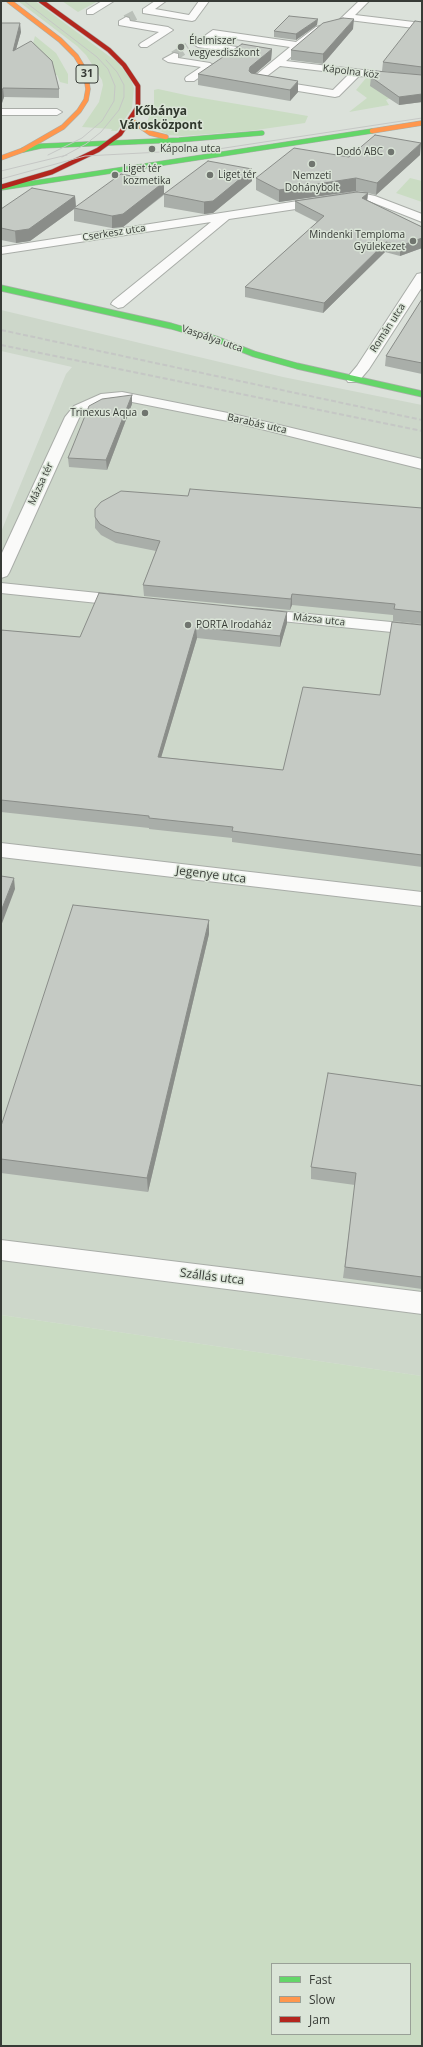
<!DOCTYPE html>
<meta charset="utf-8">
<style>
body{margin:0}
#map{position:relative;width:423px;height:2047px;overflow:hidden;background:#dbe1da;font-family:"Open Sans",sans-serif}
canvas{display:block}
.frame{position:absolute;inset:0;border:2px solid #373b36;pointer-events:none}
.legend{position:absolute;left:271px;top:1963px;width:140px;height:72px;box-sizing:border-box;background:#dae4d7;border:1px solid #99a097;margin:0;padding:5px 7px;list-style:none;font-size:12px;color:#373b36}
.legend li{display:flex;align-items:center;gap:8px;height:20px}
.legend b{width:20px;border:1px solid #99a097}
</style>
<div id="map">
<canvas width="423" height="2047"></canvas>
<div class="frame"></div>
<ul class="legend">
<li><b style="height:5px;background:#63d668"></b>Fast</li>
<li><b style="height:5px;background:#ff974d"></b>Slow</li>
<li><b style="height:5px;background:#b3261e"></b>Jam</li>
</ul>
</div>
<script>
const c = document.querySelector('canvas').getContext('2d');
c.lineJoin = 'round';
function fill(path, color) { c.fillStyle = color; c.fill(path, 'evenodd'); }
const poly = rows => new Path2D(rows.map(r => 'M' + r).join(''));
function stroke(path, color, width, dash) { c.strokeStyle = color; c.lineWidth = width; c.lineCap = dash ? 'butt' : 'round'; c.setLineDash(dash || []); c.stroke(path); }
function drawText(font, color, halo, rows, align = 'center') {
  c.font = font + ' "Open Sans",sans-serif'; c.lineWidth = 3; c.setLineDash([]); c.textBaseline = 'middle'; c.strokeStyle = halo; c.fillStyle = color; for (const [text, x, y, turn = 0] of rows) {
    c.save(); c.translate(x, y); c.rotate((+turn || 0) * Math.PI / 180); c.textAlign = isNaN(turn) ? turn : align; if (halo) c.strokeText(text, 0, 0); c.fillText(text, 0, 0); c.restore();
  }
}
const built = poly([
 [1,310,283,377,422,405,422,1376,1,1315,1,532,66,374,72,367,1,351]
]);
const green = poly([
 [18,1,35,1,117,62,130,78,134,88,132,108,117,131,111,131,112,129,82,127,99,102,103,85,102,80,86,55,77,46],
 [62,1,98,1,78,12],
 [35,36,56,53,68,74,68,84,60,82,57,75,23,79],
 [366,78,421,85,386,100,389,105,349,112,367,98,356,90],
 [158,89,190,96,308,116,305,123,249,131,182,136,169,135,146,125,154,103,154,90],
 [410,178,422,181,422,202,396,193],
 [1,1315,422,1376,422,2046,1,2046],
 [272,1964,410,1964,410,2034,272,2034]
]);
const streetTunnel = poly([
 [126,20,139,13],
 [174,56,188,47]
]);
const street = poly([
 [102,1,114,1,93,14,87,14,87,10,102,1],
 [155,1,166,1,155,9,189,15,199,1,209,1,195,20,192,21,143,13,143,9,155,1],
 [359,1,369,1,355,15,422,23,422,29,349,20,343,26,322,31,286,61,422,77,422,83,359,76,339,96,335,97,255,84,251,83,250,81,251,79,290,47,215,36,207,42,267,52,268,54,263,57,198,47,193,44,213,30,296,42,316,27,337,22,359,1],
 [280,66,349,74,333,90,263,79,280,66],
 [126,17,129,18,130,21,168,27,173,30,147,47,141,47,139,45,141,43,159,32,119,25,119,21,126,17],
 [174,53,178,54,178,58,210,63,215,66,194,81,186,81,185,79,186,77,201,67,168,62,163,59,174,53],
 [1,109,57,109,62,112,57,115,1,115,1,109],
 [356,192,375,196,422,214,422,222,369,201,356,200,229,219,123,307,118,308,111,304,113,301,211,222,1,254,2,247,356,192],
 [422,273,422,287,369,369,358,382,348,382,346,379,357,366,417,274,422,273],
 [122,392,233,414,422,459,422,469,233,422,122,400,109,401,84,412,79,418,9,573,7,576,1,578,1,555,65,417,74,406,101,394,122,392],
 [1,583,127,596,133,597,135,601,133,605,127,606,1,593,1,583],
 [257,609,422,625,422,635,251,618,249,614,251,610,257,609],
 [1,843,422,892,422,906,1,857,1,843],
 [1,1240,422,1292,422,1314,1,1260,1,1240]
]);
const fastFar1 = poly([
 [23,150,41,146,179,140,262,133],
 [1,188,372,131]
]);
const fast = poly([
 [1,288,171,326,216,339,254,354,297,366,422,394]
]);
const slow = poly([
 [131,120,150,133,166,137],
 [372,131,422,123],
 [1,158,23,150,63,127,79,111,86,100,88,89,85,71,76,56,60,40,9,1]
]);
const jam = poly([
 [1,187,52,172,98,150,120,134,138,107,138,86,124,65,109,50,41,1]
]);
const tram = poly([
 [24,1,97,57,108,69,115,86,114,101,102,121,82,138,48,155],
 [62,157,86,144,101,132,119,110,124,97,124,85,117,72,106,60],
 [1,171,67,155],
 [1,179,85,156,218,149,422,118]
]);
const rail = poly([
 [1,330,422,420],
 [1,345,422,431]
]);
const wall = poly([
 [422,13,422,102,399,105,370,86,371,77,406,74,382,71,383,62,421,21],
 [1,23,21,32,16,49,59,89,59,98,4,97,1,106],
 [317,25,296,40,274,37,274,31],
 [353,29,323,64,291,60,291,50],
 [272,49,271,60,255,74,298,92,290,101,198,85,198,74],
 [420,155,376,195,368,193,367,200,422,227,422,248,400,256,385,252,323,313,245,297,245,287,317,222,295,211,295,201,365,192,356,191,279,202,256,190,256,178,349,157],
 [252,181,213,213,204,214,164,207,164,195,123,227,112,228,74,221,74,209,30,241,16,243,1,240,1,209,75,196,76,207,164,182,164,194],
 [422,299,422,374,385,366,386,356],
 [132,395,132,404,107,470,69,467,68,458],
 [188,496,422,508,422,624,393,621,393,615,292,605,290,610,144,596,143,585,156,551,116,543,101,535,95,528,95,517],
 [287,612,287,623,280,647,197,638,161,757,283,770,380,695,422,625,422,867,232,842,232,838,149,829,149,828,1,812,1,630,80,637],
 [209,920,209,934,148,1192,1,1173,1,1126],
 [422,1086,422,1289,343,1278,355,1185,311,1179,311,1167]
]);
const shadedWall = poly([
 [318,19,317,25,296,40,296,34],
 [354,19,353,29,323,64,323,54],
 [20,23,21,32,13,60,13,51],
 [272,49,271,60,250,78,249,71,250,67],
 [298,81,298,92,290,101,290,90],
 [3,88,4,97,1,106,1,94],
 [422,94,422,102,399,105,399,97],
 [421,143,420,155,376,195,377,183],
 [252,169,252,181,213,213,204,214,204,202],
 [356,178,356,191,279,202,279,190],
 [164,182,164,194,123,227,112,228,112,216],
 [368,193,367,202,362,198],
 [75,196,76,208,74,208,74,209,30,241,16,243,15,231],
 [422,238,422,248,400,256,400,246],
 [386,242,385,252,323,313,324,303],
 [132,395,132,404,107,470,106,460],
 [292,594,292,605,290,610,291,599],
 [287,612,287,623,280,647,280,636],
 [196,627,197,638,158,768,158,757],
 [14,878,15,889,1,926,1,911],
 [209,920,209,934,148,1192,147,1178]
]);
const building = poly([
 [289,16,318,19,296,34,274,31,289,16],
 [343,18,354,19,323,54,291,50,323,23,343,18],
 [415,21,422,22,422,67,383,62,415,21],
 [1,23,20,23,13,51,31,41,52,61,59,89,3,88,1,94,1,23],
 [242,44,272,49,250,67,249,71,251,73,298,81,290,90,198,74,242,44],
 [376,71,422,75,422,94,399,97,371,77,376,71],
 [375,135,421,143,377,183,356,178,279,190,256,178,294,148,349,157,375,135],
 [208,161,252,169,213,201,204,202,164,194,208,161],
 [121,174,164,182,123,214,112,216,74,208,121,174],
 [32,188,75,196,29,229,15,231,1,228,1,209,32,188],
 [357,192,368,193,362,198,422,227,422,238,400,246,386,242,324,303,245,287,324,216,295,201,357,192],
 [422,299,422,363,386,356,422,299],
 [132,395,106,460,68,458,89,406,102,399,132,395],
 [190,489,422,508,422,612,394,609,395,604,292,594,291,599,143,585,160,541,115,532,100,524,95,517,95,509,101,502,121,491,188,496,190,489],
 [99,593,287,612,280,636,196,627,158,757,283,770,303,687,380,695,392,622,422,625,422,855,232,831,233,827,149,818,149,816,1,800,1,630,80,637,99,593],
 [1,876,14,878,1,911,1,876],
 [73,905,209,920,147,1178,1,1159,1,1126,73,905],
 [328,1073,422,1086,422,1277,345,1267,356,1173,311,1167,328,1073]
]);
const markers = [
 [181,47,4,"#70756f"],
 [152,149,4,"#70756f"],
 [391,152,4,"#70756f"],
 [312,164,4,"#70756f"],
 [115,175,4,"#70756f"],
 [210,175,4,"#70756f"],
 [413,241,4,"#70756f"],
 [145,413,4,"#70756f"],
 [188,625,4,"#70756f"]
];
const farPoinames = [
 ["Élelmiszer",189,41],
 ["vegyesdiszkont",189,53],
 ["Kápolna utca",160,149],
 ["Dodó ABC",383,152,"right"],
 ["Liget tér",123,169],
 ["kozmetika",123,181],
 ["Liget tér",218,175],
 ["Nemzeti",312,176,"center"],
 ["Dohánybolt",312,188,"center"],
 ["Mindenki Temploma",405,235,"right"],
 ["Gyülekezet",405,247,"right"],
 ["Trinexus Aqua",137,413,"right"],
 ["PORTA Irodaház",196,625]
];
const farStreetnames = [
 ["Kápolna köz",351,72,7],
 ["Cserkesz utca",114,233,-9],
 ["Román utca",388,328,-57],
 ["Vaspálya utca",212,339,19],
 ["Barabás utca",257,424,13],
 ["Mázsa tér",41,484,-65],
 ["Mázsa utca",319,620,6]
];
const shields = [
 [87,74,22]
];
const shieldNames = [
 ["31",87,74]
];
const farQuarternames = [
 ["Kőbánya",161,112],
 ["Városközpont",161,126]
];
const streetNames = [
 ["Jegenye utca",211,875,7],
 ["Szállás utca",212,1277,7]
];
fill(built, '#cdd7ca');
fill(green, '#cadcc3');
stroke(streetTunnel, '#bac0b9', 10, [10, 5.5]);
stroke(street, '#a9ada8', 2);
stroke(fastFar1, '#a9ada8', 5.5);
stroke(fast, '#a9ada8', 7);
stroke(slow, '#a9ada8', 5.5);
stroke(jam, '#a9ada8', 5.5);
fill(street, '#fafaf9');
stroke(fastFar1, '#63d668', 4.5);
stroke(fast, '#63d668', 5.5);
stroke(slow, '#ff974d', 4.5);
stroke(jam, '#b3261e', 4.5);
stroke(tram, '#c5c7c5', 1);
stroke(rail, '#c5c7c5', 2, [5, 2.5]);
fill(wall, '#a9aea9');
fill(shadedWall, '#8a8d89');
fill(building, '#c5cac4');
stroke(building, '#8a8d89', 1);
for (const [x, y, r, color] of markers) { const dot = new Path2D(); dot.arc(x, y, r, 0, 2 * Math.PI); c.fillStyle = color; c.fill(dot); stroke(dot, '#dae4d7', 1.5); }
drawText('10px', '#373b36', '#dae4d7', farPoinames, 'left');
drawText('10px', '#373b36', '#dae4d7', farStreetnames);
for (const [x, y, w] of shields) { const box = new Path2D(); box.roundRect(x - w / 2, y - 9, w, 18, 3); c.fillStyle = '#dae4d7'; c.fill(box); stroke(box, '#373b36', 1); }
drawText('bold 11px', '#373b36', null, shieldNames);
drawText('bold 12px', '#30372d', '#dae4d7', farQuarternames);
drawText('12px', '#373b36', '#dae4d7', streetNames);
</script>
